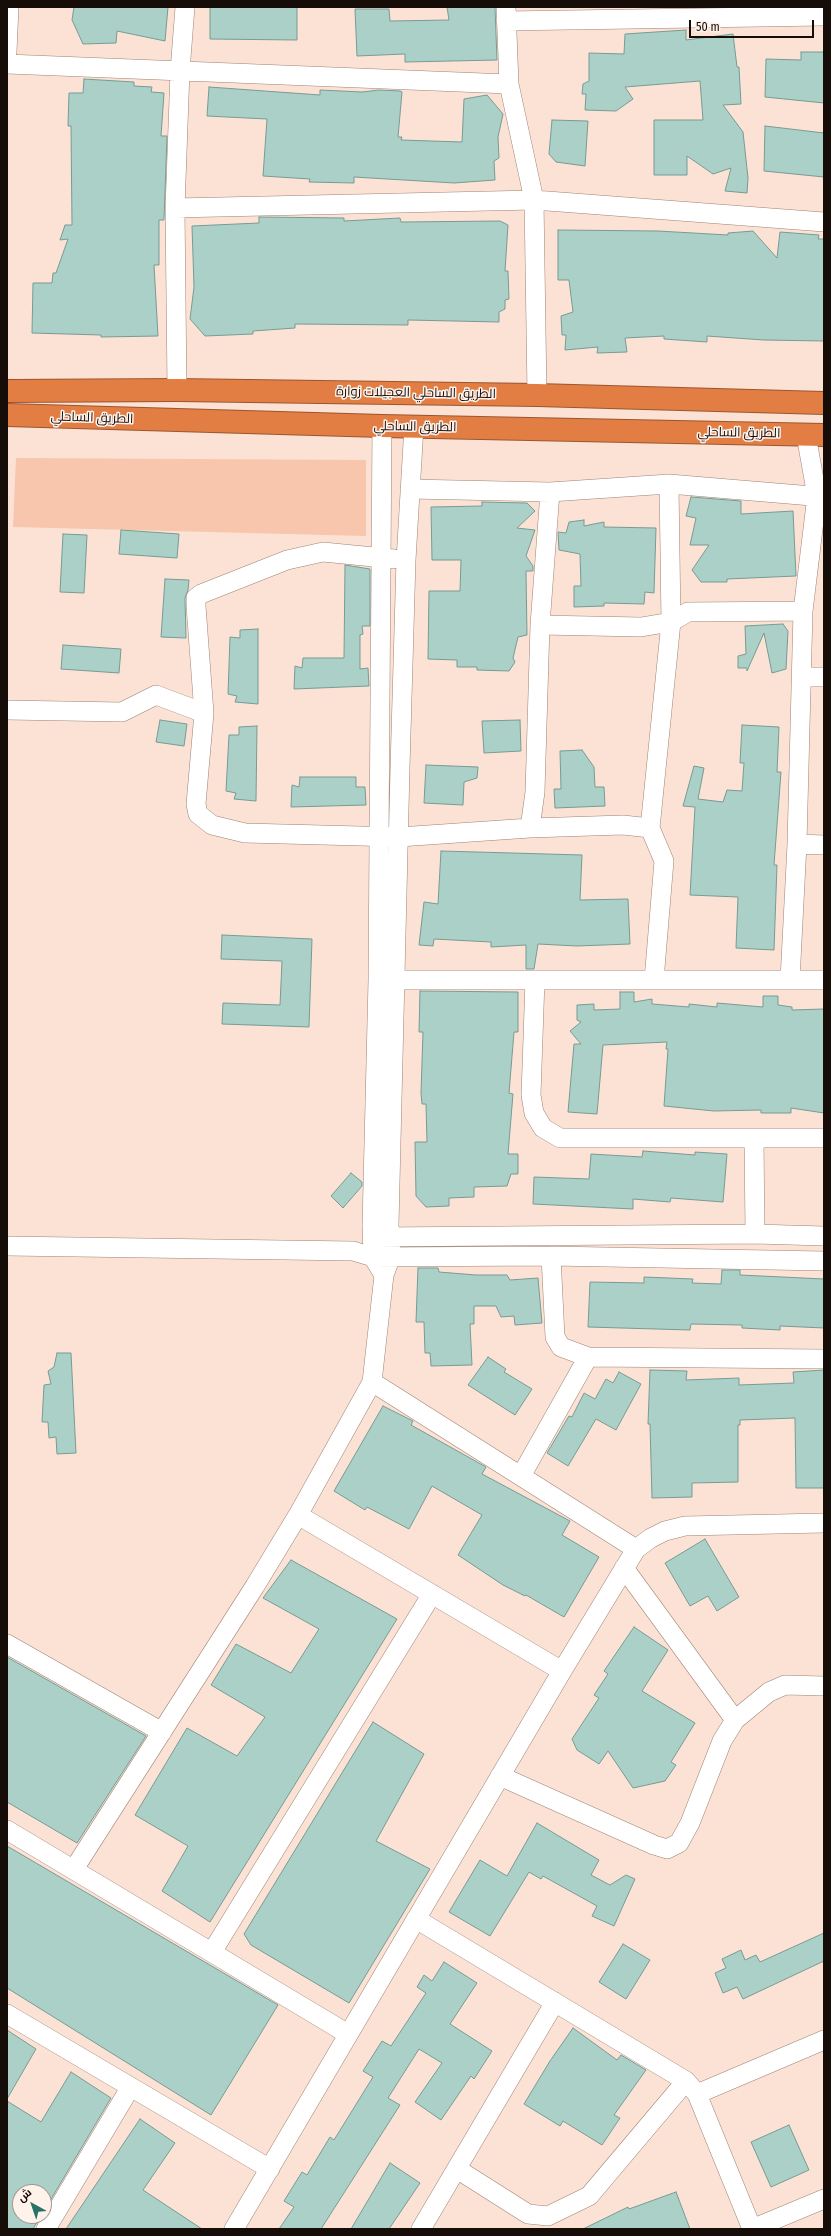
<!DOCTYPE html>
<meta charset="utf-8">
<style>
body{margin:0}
#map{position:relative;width:831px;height:2236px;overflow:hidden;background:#fbe2d5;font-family:"Fira Sans Condensed",Cairo,sans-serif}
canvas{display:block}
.frame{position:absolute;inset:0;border:8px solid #170d08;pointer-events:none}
.north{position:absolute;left:12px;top:2184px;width:40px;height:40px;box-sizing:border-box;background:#fef2eb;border:1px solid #a29690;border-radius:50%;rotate:320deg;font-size:11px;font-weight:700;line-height:16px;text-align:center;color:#170d08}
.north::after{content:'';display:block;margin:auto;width:14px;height:18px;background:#2a7166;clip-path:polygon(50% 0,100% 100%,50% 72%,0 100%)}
.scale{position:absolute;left:689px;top:20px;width:125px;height:18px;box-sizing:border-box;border:2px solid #170d08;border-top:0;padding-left:5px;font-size:12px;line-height:14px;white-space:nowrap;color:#170d08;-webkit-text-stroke:3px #fef2eb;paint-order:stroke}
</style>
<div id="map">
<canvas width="831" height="2236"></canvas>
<div class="frame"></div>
<div class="north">ش</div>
<div class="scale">50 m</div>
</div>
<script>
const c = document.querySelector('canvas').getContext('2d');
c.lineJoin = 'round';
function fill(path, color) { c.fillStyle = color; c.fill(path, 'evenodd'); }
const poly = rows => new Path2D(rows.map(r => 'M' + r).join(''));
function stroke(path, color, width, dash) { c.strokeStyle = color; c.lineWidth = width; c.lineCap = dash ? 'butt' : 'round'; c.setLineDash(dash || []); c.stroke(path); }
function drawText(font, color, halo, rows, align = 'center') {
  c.font = font + ' "Fira Sans Condensed",Cairo,sans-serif'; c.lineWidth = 3; c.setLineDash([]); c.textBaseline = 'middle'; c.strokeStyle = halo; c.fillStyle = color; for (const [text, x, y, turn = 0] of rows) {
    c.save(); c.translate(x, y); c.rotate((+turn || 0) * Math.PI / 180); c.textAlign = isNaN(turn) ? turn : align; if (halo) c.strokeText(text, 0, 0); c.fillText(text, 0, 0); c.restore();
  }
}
const green = poly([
 [16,458,366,460,366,536,13,527]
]);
const building = poly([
 [74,7,168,7,165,41,117,31,116,43,83,44,72,20,74,7],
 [210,7,297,7,297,40,210,39,210,7],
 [447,7,495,7,497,60,405,62,405,54,357,56,355,9,389,9,390,21,449,20,447,7],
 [686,30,686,40,733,34,737,67,739,67,741,104,723,105,743,132,748,178,747,193,725,191,731,168,713,174,687,156,687,175,654,175,654,120,703,120,700,81,625,87,633,99,616,111,585,110,586,94,582,94,583,84,589,81,589,53,624,54,625,34,686,30],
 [801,52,824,52,824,103,765,97,766,59,801,60,801,52],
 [84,79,134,82,134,86,152,87,151,92,164,93,161,136,167,136,164,220,159,220,159,265,154,265,158,336,101,337,101,335,32,333,33,283,52,283,53,273,56,273,68,239,60,240,65,225,72,225,71,126,68,126,69,93,83,93,84,79],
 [209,87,320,95,320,90,362,92,379,90,400,91,402,92,398,137,402,137,401,140,462,142,464,99,487,95,503,114,498,137,499,158,494,161,495,180,454,183,354,177,354,183,309,182,310,179,263,176,267,119,207,116,209,87],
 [552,120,588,121,585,166,556,162,549,154,552,120],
 [765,126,824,133,824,177,764,171,765,126],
 [259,217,344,218,344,221,400,218,401,222,500,221,508,225,505,271,508,271,509,299,505,300,505,309,499,312,499,322,408,320,408,325,295,324,295,328,253,331,253,334,205,336,190,319,194,287,192,226,259,223,259,217],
 [558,230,658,231,728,235,728,233,753,231,777,258,780,232,819,235,818,239,824,239,824,341,764,340,707,336,707,342,664,339,664,336,625,338,627,352,597,353,598,347,565,350,566,335,562,335,561,316,573,312,569,280,558,280,558,230],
 [691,497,741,501,741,514,793,511,796,576,727,579,727,582,701,582,692,570,709,545,690,545,696,518,686,516,691,497],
 [482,502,527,503,535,511,517,528,535,530,526,556,533,566,533,571,526,571,527,635,518,637,513,658,515,662,509,671,477,670,477,667,457,667,457,660,428,659,429,591,460,591,461,560,432,560,431,507,482,506,482,502],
 [584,520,584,526,604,522,604,527,656,528,654,593,645,592,644,604,604,603,604,606,574,607,574,586,581,586,580,554,559,550,558,532,566,533,569,522,584,520],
 [121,530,179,534,177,558,119,554,121,530],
 [63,534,87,535,84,593,60,592,63,534],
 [345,565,370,569,370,626,362,626,363,634,360,635,360,669,368,668,369,686,294,689,295,666,302,668,303,658,344,658,345,565],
 [165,579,189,580,188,590,185,598,186,638,161,637,165,579],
 [783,624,788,631,786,669,772,673,764,633,747,671,747,668,738,668,738,656,746,654,745,626,783,624],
 [258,629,258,704,235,702,237,696,228,694,230,637,240,638,240,630,258,629],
 [63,645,121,649,119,673,61,669,63,645],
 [160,720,187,724,184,746,156,742,160,720],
 [520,720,521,751,484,753,482,721,520,720],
 [742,725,779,727,777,772,781,772,774,865,777,865,774,950,736,948,738,897,690,895,695,807,683,806,694,766,704,768,698,799,723,802,727,790,742,791,744,763,740,763,742,725],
 [257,726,256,801,234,799,236,793,226,791,229,735,239,735,239,727,257,726],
 [582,750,594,767,595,787,604,787,605,806,555,808,554,789,561,789,560,751,582,750],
 [426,765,478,767,477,778,464,782,463,805,424,803,426,765],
 [300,777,356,777,356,787,365,787,366,805,291,807,292,785,299,787,300,777],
 [441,851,582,855,580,900,628,899,630,944,577,946,538,944,534,969,526,969,526,945,491,947,491,942,434,939,433,946,419,945,424,902,438,904,441,851],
 [222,935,312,939,309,1027,222,1024,223,1003,280,1005,282,961,221,959,222,935],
 [420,991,518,992,518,1032,514,1032,509,1093,513,1094,508,1154,518,1154,518,1174,511,1174,507,1186,474,1187,474,1197,449,1198,449,1206,426,1207,416,1196,415,1142,427,1142,426,1104,422,1104,421,1093,423,1032,419,1032,420,991],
 [620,992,634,992,634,1002,652,999,652,1004,689,1007,689,1004,717,1007,717,1003,763,1007,763,996,778,996,778,1005,792,1007,792,1010,824,1009,824,1113,791,1108,791,1113,761,1113,761,1110,714,1111,664,1106,668,1049,666,1049,667,1042,603,1045,597,1114,568,1112,574,1044,581,1044,570,1031,581,1022,577,1020,577,1005,594,1004,594,1010,620,1009,620,992],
 [643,1151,695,1155,695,1152,727,1154,723,1202,671,1198,670,1202,633,1199,633,1209,533,1204,534,1177,589,1179,591,1154,642,1157,643,1151],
 [351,1173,362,1182,362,1186,343,1208,331,1196,351,1173],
 [418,1268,438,1268,439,1272,476,1275,507,1275,510,1280,538,1278,542,1323,515,1325,514,1316,501,1317,496,1306,474,1306,474,1324,470,1324,472,1365,431,1366,430,1353,425,1353,424,1322,416,1322,418,1268],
 [722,1270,740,1270,740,1275,824,1279,824,1328,780,1326,780,1330,742,1328,742,1325,691,1324,690,1330,588,1327,590,1282,644,1283,644,1277,693,1279,692,1283,721,1284,722,1270],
 [57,1353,71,1353,76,1453,57,1454,56,1437,49,1438,48,1422,42,1422,44,1385,51,1384,48,1371,54,1367,57,1353],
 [488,1357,506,1369,504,1372,532,1389,515,1415,468,1385,488,1357],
 [650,1370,687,1371,686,1380,739,1378,739,1385,794,1383,793,1372,824,1370,824,1488,796,1488,795,1418,740,1420,740,1425,738,1425,738,1482,692,1483,692,1497,652,1498,650,1424,648,1424,650,1370],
 [619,1372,641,1384,616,1430,596,1419,568,1466,547,1453,569,1416,572,1417,584,1393,595,1399,606,1379,613,1383,619,1372],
 [383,1406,413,1421,411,1425,486,1467,482,1474,570,1521,562,1535,599,1557,564,1617,526,1595,525,1596,503,1585,458,1555,482,1515,432,1486,409,1529,367,1507,365,1510,334,1491,383,1406],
 [705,1539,739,1597,717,1611,708,1596,690,1606,665,1563,705,1539],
 [291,1560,397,1619,210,1922,162,1891,188,1846,135,1815,187,1728,237,1756,265,1717,211,1685,236,1644,291,1673,319,1629,263,1598,291,1560],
 [634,1627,668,1650,642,1691,695,1723,671,1762,676,1765,665,1781,633,1788,608,1751,599,1764,577,1750,572,1739,599,1698,594,1695,608,1674,604,1671,634,1627],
 [7,1657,146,1736,77,1843,7,1802,7,1657],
 [373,1722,424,1754,376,1841,430,1869,349,2003,251,1945,244,1934,373,1722],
 [537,1823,599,1860,591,1875,610,1885,626,1875,635,1879,614,1926,592,1916,597,1906,543,1876,541,1879,529,1872,490,1936,449,1912,480,1860,507,1876,537,1823],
 [7,1846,278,2005,211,2115,7,1988,7,1846],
 [824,1933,824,1961,743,1999,737,1987,723,1993,715,1973,726,1968,722,1959,741,1950,745,1960,756,1955,760,1962,824,1933],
 [623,1944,650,1960,626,1999,599,1982,623,1944],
 [444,1962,477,1983,450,2024,492,2051,474,2079,471,2076,441,2120,415,2102,442,2063,419,2049,388,2098,400,2105,321,2229,279,2229,294,2207,284,2201,302,2172,307,2175,330,2137,334,2140,373,2077,363,2071,382,2041,391,2046,426,1993,417,1987,424,1975,432,1981,444,1962],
 [573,2028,617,2060,621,2055,646,2070,614,2115,620,2118,602,2145,563,2121,560,2126,524,2104,550,2061,573,2028],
 [7,2030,36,2049,7,2099,7,2030],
 [71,2072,111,2098,44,2211,44,2192,20,2192,20,2216,41,2216,33,2229,7,2229,7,2101,41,2122,71,2072],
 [140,2119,175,2143,143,2190,202,2229,66,2229,140,2119],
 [789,2125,809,2170,771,2187,751,2142,789,2125],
 [390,2163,420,2183,389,2229,351,2229,390,2163],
 [676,2192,690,2229,583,2229,628,2207,629,2209,676,2192]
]);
const minor = poly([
 [506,7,509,84,534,200,537,395],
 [506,21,824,16],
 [7,52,9,7],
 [7,64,509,84],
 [175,208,534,200,824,222],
 [177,390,175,208,180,71,185,7],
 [382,426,378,980,372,1225,373,1257,384,1275],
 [410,489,550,492,669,484,824,497],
 [540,625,641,627,671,622,688,612,803,611],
 [802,677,824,677],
 [7,710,122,712,156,695,204,713,196,804,198,814,212,825,245,833,399,837,530,828,535,792,540,625,550,492],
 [204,713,196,606,196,598,201,594,287,560,323,552,394,559],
 [530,828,623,825,650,828],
 [797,844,824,845],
 [384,980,824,980],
 [535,980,531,1095,534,1113,543,1128,560,1138,824,1138],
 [654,980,664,861,650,828,671,622,669,484],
 [790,980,797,844,803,611,817,496,806,435],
 [754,1138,755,1234],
 [377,1237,755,1234,824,1236],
 [7,1246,353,1251,373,1257,551,1256,824,1261],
 [551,1256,555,1337,561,1347,588,1357,824,1359],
 [372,1382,636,1549],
 [521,1476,588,1357],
 [298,1515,562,1671],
 [624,1568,735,1720],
 [7,1644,162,1732],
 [500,1776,654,1845,667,1849,679,1843,690,1823,722,1741,735,1720,769,1692,785,1685,824,1686],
 [7,1830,348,2034],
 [74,1869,255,1586,298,1515,372,1382,384,1275,391,1256,389,1225,400,768,406,560,414,426],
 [416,1919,686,2081,697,2094,752,2229,824,2199],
 [212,1952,432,1594],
 [7,2014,270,2169],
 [697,2094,824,2040],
 [457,2169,528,2214,548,2216,589,2196,686,2081],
 [46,2229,130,2088],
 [234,2229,562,1671,636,1549,651,1538,665,1531,685,1526,824,1523],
 [421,2229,555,2002]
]);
const highway = poly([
 [7,391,177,390,537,395,824,403],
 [7,415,382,426,824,435]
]);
const streetNames = [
 ["الطريق الساحلي العجيلات زوارة",416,393,1],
 ["الطريق الساحلي",92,418,2],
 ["الطريق الساحلي",415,427,1],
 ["الطريق الساحلي",739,433,1]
];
fill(green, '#f8c6ac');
fill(building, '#abd0c8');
stroke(building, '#779b94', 1);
stroke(minor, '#9f8374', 20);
stroke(highway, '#9b562f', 24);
stroke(minor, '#fff', 19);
stroke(highway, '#e27e44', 22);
drawText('13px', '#170d08', '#fef2eb', streetNames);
</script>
